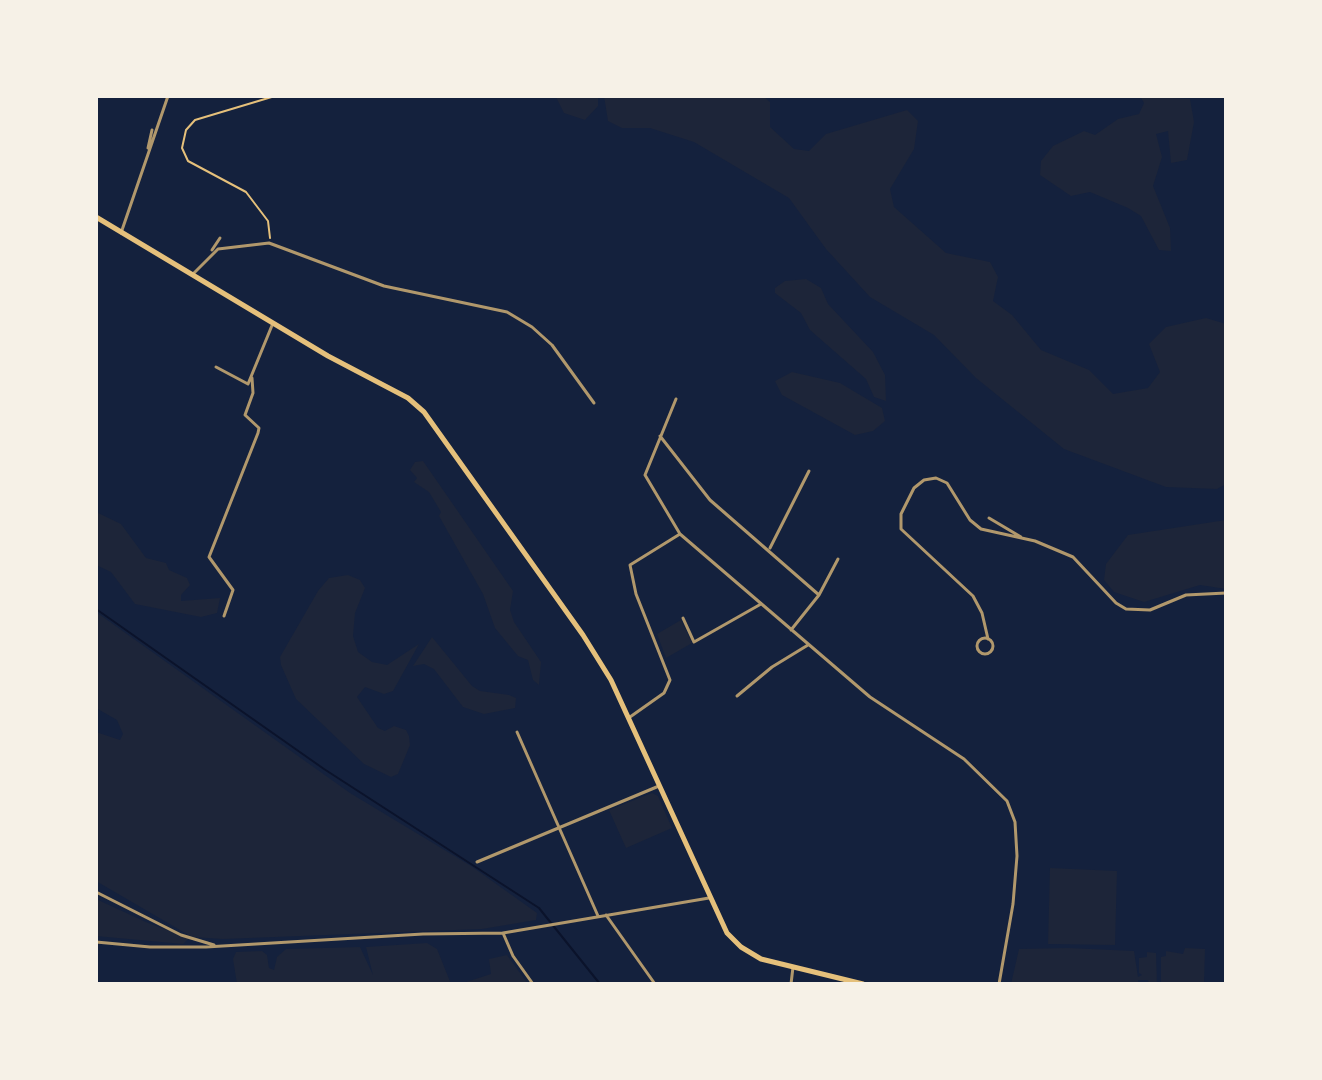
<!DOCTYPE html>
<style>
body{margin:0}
#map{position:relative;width:1322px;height:1080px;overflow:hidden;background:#14213d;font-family:"Nunito Sans",sans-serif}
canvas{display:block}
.frame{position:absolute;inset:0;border:98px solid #f6f1e7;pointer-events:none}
</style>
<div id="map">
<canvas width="1322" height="1080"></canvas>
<div class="frame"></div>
</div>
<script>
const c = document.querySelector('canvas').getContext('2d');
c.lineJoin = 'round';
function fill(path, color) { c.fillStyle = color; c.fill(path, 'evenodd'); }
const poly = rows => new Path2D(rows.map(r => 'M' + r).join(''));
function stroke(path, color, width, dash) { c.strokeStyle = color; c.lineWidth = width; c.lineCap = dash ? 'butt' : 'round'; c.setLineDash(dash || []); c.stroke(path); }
const green = poly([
 [522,96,598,96,598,106,585,120,564,113,556,97],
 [604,96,763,96,770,102,770,127,794,149,809,151,826,134,907,110,918,121,914,149,890,189,894,207,946,253,990,262,998,277,993,301,1012,315,1041,350,1089,370,1113,394,1148,388,1160,372,1149,344,1166,327,1206,318,1226,324,1226,484,1217,489,1166,487,1064,449,976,378,934,335,870,297,826,249,789,198,694,142,650,128,622,128,608,121],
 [1140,96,1190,99,1194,122,1187,160,1171,163,1168,131,1156,134,1162,157,1153,186,1170,228,1171,251,1159,250,1141,216,1128,208,1090,192,1071,196,1040,175,1041,161,1053,146,1084,131,1095,135,1118,119,1139,114,1144,103],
 [806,279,821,288,828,304,873,352,885,375,886,401,874,397,866,379,810,330,801,313,775,293,775,288,785,281],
 [792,372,840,383,882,408,885,421,873,431,855,435,782,395,775,381],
 [423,461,513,591,510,610,514,622,541,662,539,685,533,680,528,660,518,656,495,628,483,594,439,516,441,512,429,492,414,482,417,478,410,470,415,462],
 [96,512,121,524,146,558,166,563,169,570,187,578,190,585,181,595,181,601,220,598,217,613,201,617,135,604,111,572,96,565],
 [1226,520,1226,589,1200,585,1144,602,1114,592,1104,580,1106,564,1128,535],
 [348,575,360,580,365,588,355,613,353,636,358,652,372,662,387,665,419,644,393,691,384,694,365,687,357,697,378,728,385,731,394,726,406,730,409,736,410,745,398,774,391,777,364,764,296,699,281,665,280,657,318,591,329,578],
 [96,612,350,793,471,866,537,913,536,920,482,929,223,939,192,937,96,881,96,732,120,740,123,734,117,720,96,708],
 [681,620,692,643,666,658,657,634],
 [432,637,472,686,480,691,509,695,516,698,515,708,484,714,463,707,434,669,424,664,413,666],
 [652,793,658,796,672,828,626,848,609,810],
 [1050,868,1117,871,1115,945,1048,944],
 [96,899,148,923,189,938,183,944,96,936],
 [427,943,437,949,451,984,237,984,233,959,236,952,262,951,267,955,269,968,274,970,277,957,286,949,360,947,373,975,366,947],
 [1068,948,1134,951,1138,977,1142,975,1139,973,1139,958,1147,957,1147,952,1156,953,1157,984,1149,984,1148,980,1138,980,1138,984,1011,984,1019,949],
 [1185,948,1205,949,1204,984,1161,984,1161,957,1166,956,1166,951,1183,954],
 [507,955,528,984,460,984,491,974,489,959]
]);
const stream = poly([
 [96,609,324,769,539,908,600,984]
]);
const path = poly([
 [270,238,268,221,246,192,188,161,182,148,186,130,195,120,275,96]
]);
const minor = poly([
 [148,148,152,130],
 [121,233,168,96],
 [212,250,220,238],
 [192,275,218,249,269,243,384,286,507,312,532,327,552,345,594,403],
 [216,367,248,384,273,323],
 [676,399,645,475,680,534],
 [660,436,710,500,819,595],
 [989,518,1021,537],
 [770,548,809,471],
 [224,616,233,590,209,557,258,433,259,428,245,415,253,393,252,378],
 [683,618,694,642,761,604],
 [791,630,819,595,838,559],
 '977 646a8 8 0 1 1 16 0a8 8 0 1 1-16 0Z',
 [988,639,982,613,973,596,901,529,901,514,914,488,924,480,936,478,947,483,970,520,981,529,1035,541,1073,557,1116,603,1126,609,1150,610,1186,595,1226,593],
 [737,696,772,667,808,645],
 [630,717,664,693,670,680,636,594,630,565,680,534,870,697,964,759,1007,801,1015,822,1017,856,1013,904,999,984],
 [517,732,598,916],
 [477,862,659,786],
 [96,892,181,935,214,945],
 [606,915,655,984],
 [503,933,513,956,533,984],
 [96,942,150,947,206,947,423,934,503,933,709,898],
 [791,984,793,967]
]);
const secondary = poly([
 [96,217,328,356,408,398,424,412,583,635,611,680,727,933,741,947,761,959,863,984]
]);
fill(green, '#1d2539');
stroke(stream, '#0b132b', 2);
stroke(path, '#e5c07b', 2);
stroke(minor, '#b1986c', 3);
stroke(secondary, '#e5c07b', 5);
</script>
